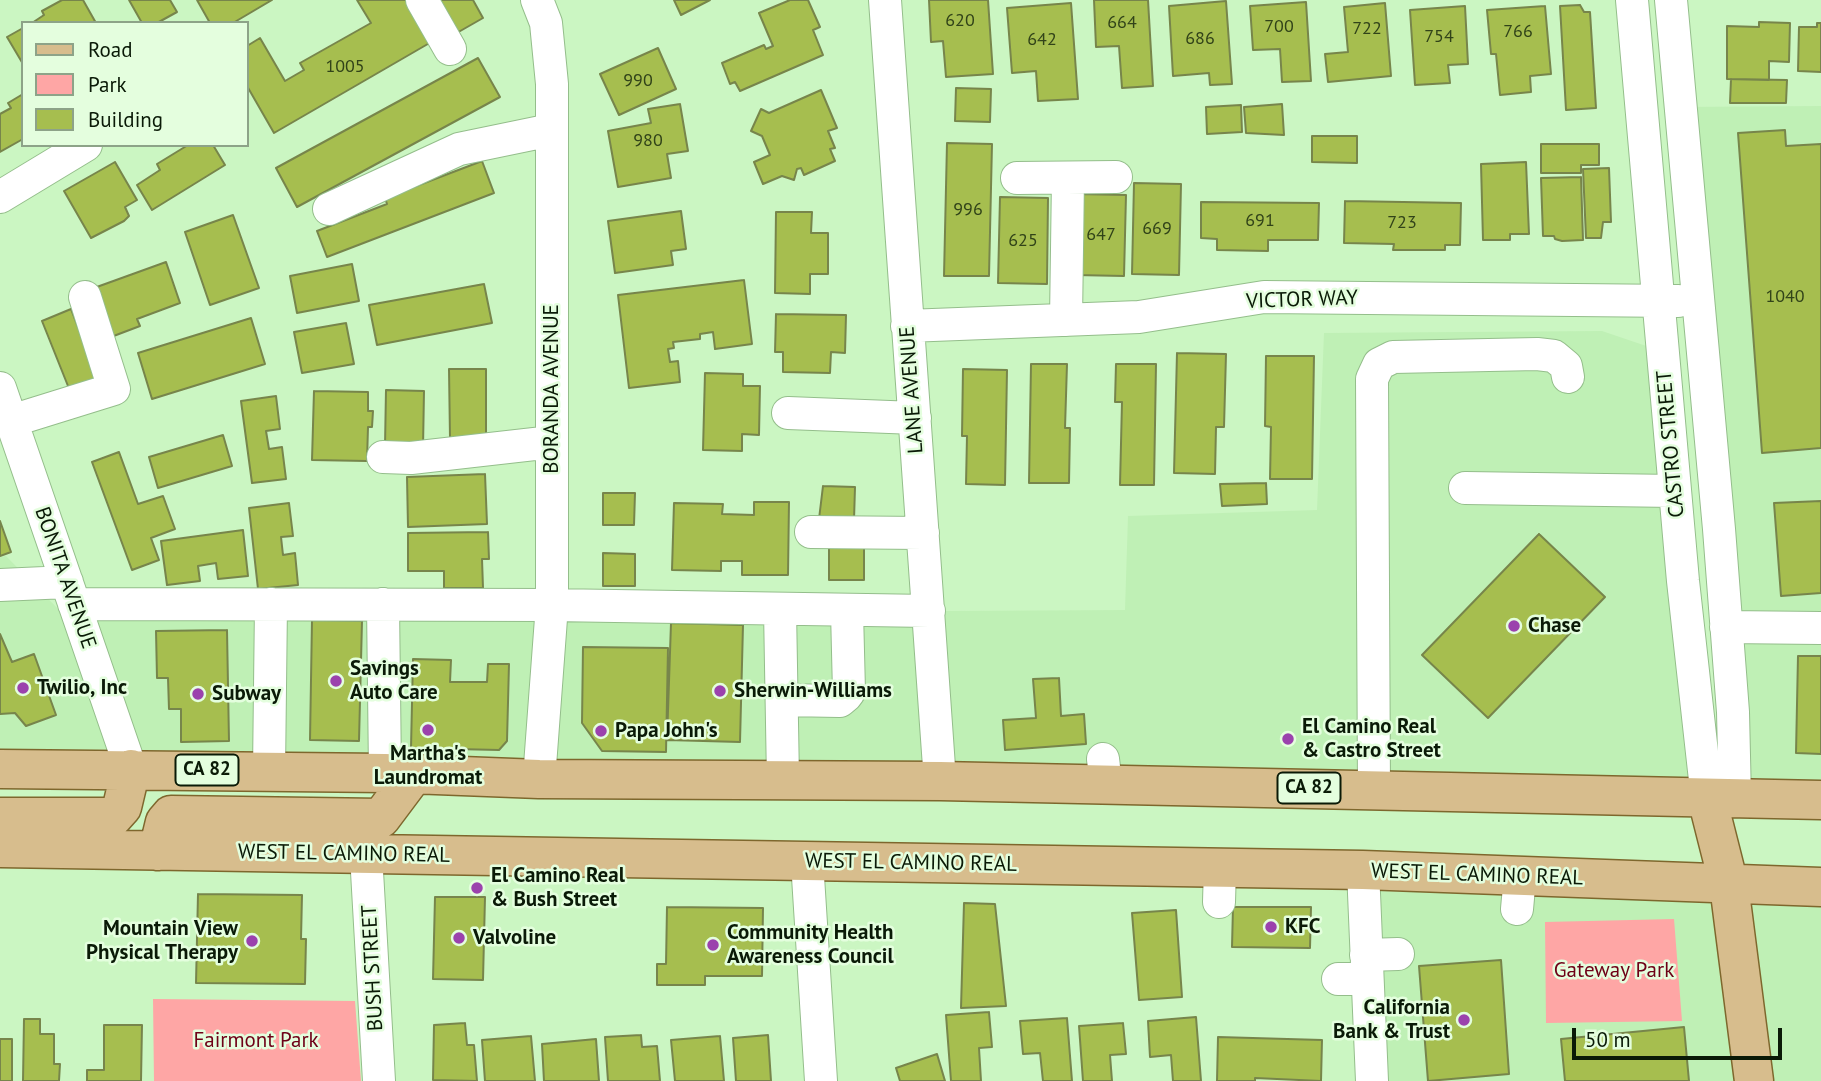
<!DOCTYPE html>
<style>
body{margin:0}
#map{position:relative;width:1821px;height:1081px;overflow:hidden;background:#cbf6c2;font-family:"PT Sans",sans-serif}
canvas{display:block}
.legend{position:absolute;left:21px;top:21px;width:228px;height:126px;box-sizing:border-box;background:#e4fede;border:2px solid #8da388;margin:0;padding:9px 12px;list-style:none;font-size:21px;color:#0a1a07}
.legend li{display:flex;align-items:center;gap:14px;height:35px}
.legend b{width:35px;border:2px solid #8da388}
.scale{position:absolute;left:1572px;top:1028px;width:210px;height:32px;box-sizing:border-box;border:4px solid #0a1a07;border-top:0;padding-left:9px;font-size:21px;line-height:24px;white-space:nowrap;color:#0a1a07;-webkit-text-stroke:5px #e4fede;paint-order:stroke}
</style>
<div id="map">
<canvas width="1821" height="1081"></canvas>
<ul class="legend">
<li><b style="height:9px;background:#d7bd8d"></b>Road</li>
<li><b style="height:19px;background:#fea6a5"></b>Park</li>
<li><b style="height:19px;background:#a6be4f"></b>Building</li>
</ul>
<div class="scale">50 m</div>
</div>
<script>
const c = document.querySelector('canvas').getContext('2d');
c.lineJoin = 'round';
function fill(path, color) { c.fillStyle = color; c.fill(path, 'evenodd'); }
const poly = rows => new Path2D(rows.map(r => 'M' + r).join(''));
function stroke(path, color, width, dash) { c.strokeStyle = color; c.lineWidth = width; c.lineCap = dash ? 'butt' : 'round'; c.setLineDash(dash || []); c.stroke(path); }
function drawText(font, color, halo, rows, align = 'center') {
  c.font = font + ' "PT Sans",sans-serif'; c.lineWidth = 5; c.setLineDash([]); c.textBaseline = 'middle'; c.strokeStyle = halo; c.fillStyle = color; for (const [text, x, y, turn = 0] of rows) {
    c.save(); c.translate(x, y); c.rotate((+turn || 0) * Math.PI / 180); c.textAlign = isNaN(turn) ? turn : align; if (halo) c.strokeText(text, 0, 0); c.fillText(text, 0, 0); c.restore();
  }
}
const built = poly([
 [1821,106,1821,800,1735,799,1680,107],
 [1602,331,1664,352,1707,798,0,769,0,557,6,556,65,616,1125,610,1128,516,1317,510,1324,333],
 [1380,891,1821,904,1821,1081,1385,1081]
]);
const green = poly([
 [1674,919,1682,1021,1546,1023,1545,922],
 [153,999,355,1001,361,1081,154,1081]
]);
const building = poly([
 [62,0,83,0,96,23,32,23,44,15,42,11,62,0],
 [129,0,170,0,177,12,157,23,142,23,129,0],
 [197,0,272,0,233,23,210,23,197,0],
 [357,0,409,0,433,41,274,133,247,86,247,46,260,38,285,81,304,70,300,63,371,23,357,0],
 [435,0,473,0,483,18,455,34,435,0],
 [674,0,710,0,681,15,674,0],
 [790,0,808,0,820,27,813,30,823,55,740,91,735,82,730,84,722,63,764,45,766,49,773,46,759,13,790,0],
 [929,0,988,0,993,74,946,77,943,41,931,42,929,0],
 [1094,0,1148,0,1153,86,1122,88,1119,46,1096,47,1094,0],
 [1226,1,1232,84,1210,85,1209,73,1173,76,1169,6,1226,1],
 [1306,2,1311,81,1282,82,1280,49,1253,50,1250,6,1306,2],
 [1071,3,1078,99,1038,101,1036,71,1012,73,1007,8,1071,3],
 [1385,3,1391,76,1328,82,1325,54,1348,52,1344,7,1385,3],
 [1580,5,1584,12,1590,12,1596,108,1566,110,1560,6,1580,5],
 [1465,6,1468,64,1448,65,1450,83,1415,85,1410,10,1465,6],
 [1545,6,1551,74,1530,76,1531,92,1500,95,1496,54,1491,54,1487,10,1545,6],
 [1759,22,1790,23,1789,62,1769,61,1769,80,1727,79,1727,26,1759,27,1759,22],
 [1817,23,1821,23,1821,72,1798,71,1799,27,1817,27,1817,23],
 [23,28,23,64,7,37,23,28],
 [658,48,676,89,619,115,600,74,658,48],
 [478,58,500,97,297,207,276,168,478,58],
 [1731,79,1787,80,1786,103,1730,103,1731,79],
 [956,88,991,89,990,122,955,121,956,88],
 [821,90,837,128,828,131,835,148,830,149,835,161,804,175,801,168,797,169,794,180,782,176,763,184,754,162,770,155,762,136,751,131,761,109,769,113,821,90],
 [23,94,23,139,0,152,0,114,11,108,8,103,23,94],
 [680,104,688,151,667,154,671,178,618,187,608,131,651,123,648,109,680,104],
 [1282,104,1284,135,1246,133,1244,107,1282,104],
 [1241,105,1242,132,1207,134,1206,107,1241,105],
 [1785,130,1786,146,1821,144,1821,448,1762,453,1738,133,1785,130],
 [1312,136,1357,136,1357,163,1312,162,1312,136],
 [947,143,992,144,989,276,944,276,947,143],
 [1541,144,1599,144,1599,165,1581,165,1581,173,1541,173,1541,144],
 [188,145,213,145,225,165,152,210,137,185,160,170,157,164,188,145],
 [482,161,494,193,327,257,317,231,387,204,385,198,482,161],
 [115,162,137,200,125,207,129,216,124,221,91,238,64,191,115,162],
 [1526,162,1529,234,1510,234,1510,240,1483,240,1481,164,1526,162],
 [1609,168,1611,222,1603,222,1601,238,1586,238,1583,169,1609,168],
 [1581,177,1583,240,1562,241,1555,239,1554,236,1543,236,1541,178,1581,177],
 [1134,183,1181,184,1179,275,1132,274,1134,183],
 [1077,194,1126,195,1124,276,1075,275,1077,194],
 [1000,197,1048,198,1047,284,998,283,1000,197],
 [1345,201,1461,203,1460,245,1445,245,1445,250,1393,250,1394,244,1344,243,1345,201],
 [1201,202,1319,203,1318,240,1268,240,1268,251,1217,250,1217,239,1201,238,1201,202],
 [681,211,686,249,671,251,673,265,615,273,608,221,681,211],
 [776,212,812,212,811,233,828,233,828,274,810,274,810,294,775,293,776,212],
 [233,215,259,288,210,305,185,232,233,215],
 [166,262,180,303,137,319,140,326,111,337,94,288,166,262],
 [352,264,359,301,297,313,290,276,352,264],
 [744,280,752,344,715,349,713,332,700,334,700,339,673,342,674,348,668,349,670,362,678,361,680,382,629,388,618,295,744,280],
 [484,284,492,323,377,345,369,305,484,284],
 [71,309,98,379,70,391,42,321,71,309],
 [776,314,846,315,845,353,831,352,830,373,783,372,783,352,775,352,776,314],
 [251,318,265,364,152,399,138,353,251,318],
 [346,323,354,364,302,373,294,332,346,323],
 [1177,353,1226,354,1224,427,1216,427,1215,474,1174,473,1177,353],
 [1266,356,1314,356,1312,479,1270,479,1271,427,1265,426,1266,356],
 [1031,364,1067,364,1065,428,1070,428,1069,483,1029,483,1031,364],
 [1116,364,1156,364,1154,485,1120,485,1122,402,1115,402,1116,364],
 [449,369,486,369,486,437,450,438,449,369],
 [963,369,1007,370,1005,485,966,484,967,436,962,436,963,369],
 [705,373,743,374,743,386,760,386,759,435,742,434,742,451,703,450,705,373],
 [386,390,424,391,423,448,385,446,386,390],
 [314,391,368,392,368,411,373,411,372,427,368,427,367,461,312,460,314,391],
 [276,396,280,429,266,431,269,449,282,447,286,479,252,483,241,401,276,396],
 [223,435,232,466,158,488,149,457,223,435],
 [119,452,138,504,163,496,175,529,151,538,159,560,132,570,92,462,119,452],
 [485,474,487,524,408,527,407,477,485,474],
 [1266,483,1267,504,1222,506,1220,484,1266,483],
 [823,486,855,487,854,520,819,519,823,486],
 [603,493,635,493,634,525,603,525,603,493],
 [1821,501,1821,593,1781,596,1774,503,1821,501],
 [754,502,789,502,788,575,742,575,742,561,721,561,721,571,672,570,674,503,723,504,722,514,754,515,754,502],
 [289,503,293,536,281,537,283,555,295,553,298,585,258,589,249,508,289,503],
 [0,521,11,552,0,556,0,521],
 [243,530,248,576,218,579,216,563,198,566,200,581,167,585,161,541,243,530],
 [488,532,489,559,482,559,483,588,444,588,444,571,408,571,408,533,488,532],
 [1539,534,1605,597,1488,718,1422,655,1539,534],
 [829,545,864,546,864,580,829,580,829,545],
 [603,553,635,554,635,586,603,586,603,553],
 [312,620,362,621,359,741,310,740,312,620],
 [671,623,743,625,740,742,667,740,671,623],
 [227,630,229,741,181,742,181,709,169,709,168,678,157,678,156,631,227,630],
 [0,634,12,662,34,654,56,715,26,726,15,713,0,714,0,634],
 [583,647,668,648,666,752,602,751,582,723,583,647],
 [1798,656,1821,656,1821,754,1796,753,1798,656],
 [413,659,451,660,450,682,487,682,488,664,509,664,507,741,499,750,411,748,413,659],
 [1059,678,1061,716,1084,714,1086,744,1005,750,1003,720,1036,718,1033,679,1059,678],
 [198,894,302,895,301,939,306,939,305,984,196,983,198,894],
 [435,897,485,897,483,980,433,979,435,897],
 [964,903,995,904,1006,1006,961,1008,964,903],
 [667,907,763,908,762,976,705,976,705,985,657,985,657,964,666,964,667,907],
 [1233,907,1311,907,1310,948,1232,947,1233,907],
 [1176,910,1182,997,1139,1000,1132,913,1176,910],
 [1501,960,1509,1074,1428,1081,1419,966,1501,960],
 [989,1012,992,1047,979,1048,981,1081,951,1081,946,1015,989,1012],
 [1196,1017,1201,1081,1173,1081,1171,1055,1150,1057,1148,1021,1196,1017],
 [1067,1018,1072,1081,1043,1081,1040,1053,1023,1054,1020,1021,1067,1018],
 [24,1019,40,1019,40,1034,54,1034,54,1064,60,1064,59,1081,23,1081,24,1019],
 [465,1023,467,1045,474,1045,477,1081,433,1080,434,1025,465,1023],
 [1123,1023,1126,1054,1110,1055,1112,1081,1083,1081,1079,1026,1123,1023],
 [104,1025,142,1025,141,1081,87,1081,87,1070,104,1070,104,1025],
 [1684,1027,1689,1081,1565,1081,1561,1039,1684,1027],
 [641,1035,642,1047,657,1046,660,1081,608,1081,605,1037,641,1035],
 [768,1035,771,1081,736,1081,733,1038,768,1035],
 [531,1036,535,1081,485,1081,482,1040,531,1036],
 [720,1036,724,1081,675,1081,671,1040,720,1036],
 [1218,1037,1322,1040,1321,1081,1255,1078,1255,1081,1217,1081,1218,1037],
 [0,1039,12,1039,12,1081,0,1081,0,1039],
 [596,1039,599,1081,544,1081,542,1044,596,1039],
 [937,1054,945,1081,900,1081,896,1068,937,1054]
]);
const minor = poly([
 [422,0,450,49],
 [537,0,546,23,552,84,552,605,539,779],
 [885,0,940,781],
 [1632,0,1683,581,1707,798],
 [1671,0,1719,529,1733,712,1735,799],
 [1017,178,1116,177],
 [0,197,86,145],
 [329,209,459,149,551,130],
 [1066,320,1068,178],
 [907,326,1139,317,1264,297,1678,301],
 [0,388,131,769],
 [788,413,915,418],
 [11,421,114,389,85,297],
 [383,457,411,458,552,442],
 [1465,488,1675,491],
 [811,532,923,533],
 [0,585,67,582],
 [74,604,552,605,929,611],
 [383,604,385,773],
 [780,609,783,780],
 [1726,627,1821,628],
 [783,700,840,701,846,696,849,692,847,611],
 [1103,759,1106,784],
 [269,771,271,604],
 [1374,790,1372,379,1379,364,1393,357,1537,354,1554,356,1566,366,1568,377],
 [366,854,379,1081],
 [807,861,821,1081],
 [1363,870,1372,1081],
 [1219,902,1220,868],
 [1517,909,1520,876],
 [1366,955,1398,954],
 [1338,979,1367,979]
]);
const major = poly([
 [0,769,385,773,539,779,940,781,1821,800],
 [1707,798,1729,885,1754,1081],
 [0,817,113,817,122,807,131,769],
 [0,848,1363,870,1821,887],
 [158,851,165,822,171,815,381,818,414,774]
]);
const markers = [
 [1514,626,7,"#9b42ad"],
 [336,681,7,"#9b42ad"],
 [23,688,7,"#9b42ad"],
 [720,691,7,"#9b42ad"],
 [198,694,7,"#9b42ad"],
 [428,730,7,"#9b42ad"],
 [601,731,7,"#9b42ad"],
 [1288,739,7,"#9b42ad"],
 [477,888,7,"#9b42ad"],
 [1271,927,7,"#9b42ad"],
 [459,938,7,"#9b42ad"],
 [252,941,7,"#9b42ad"],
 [713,945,7,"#9b42ad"],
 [1464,1020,7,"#9b42ad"]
];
const numberNames = [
 ["620",960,21],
 ["664",1122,23],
 ["700",1279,27],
 ["722",1367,29],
 ["766",1518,32],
 ["754",1439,37],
 ["686",1200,39],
 ["642",1042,40],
 ["1005",345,67],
 ["990",638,81],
 ["980",648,141],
 ["996",968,210],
 ["691",1260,221],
 ["723",1402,223],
 ["669",1157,229],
 ["647",1101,235],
 ["625",1023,241],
 ["1040",1785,297]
];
const shields = [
 [207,770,63],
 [1309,788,63]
];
const shieldNames = [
 ["CA 82",207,770],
 ["CA 82",1309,788]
];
const streetNames = [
 ["VICTOR WAY",1302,300,-2],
 ["BORANDA AVENUE",552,389,-90],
 ["LANE AVENUE",912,390,-94],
 ["CASTRO STREET",1671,444,-95],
 ["BONITA AVENUE",65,578,71],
 ["WEST EL CAMINO REAL",344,854,1],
 ["WEST EL CAMINO REAL",911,863,1],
 ["WEST EL CAMINO REAL",1477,875,2],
 ["BUSH STREET",373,968,-93]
];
const poiNames = [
 ["Chase",1528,626],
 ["Savings",350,669],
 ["Auto Care",350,693],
 ["Twilio, Inc",37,688],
 ["Sherwin-Williams",734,691],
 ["Subway",212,694],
 ["El Camino Real",1302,727],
 ["& Castro Street",1302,751],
 ["Papa John's",615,731],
 ["Martha's",428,754,"center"],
 ["Laundromat",428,778,"center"],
 ["El Camino Real",491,876],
 ["& Bush Street",491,900],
 ["KFC",1285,927],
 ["Mountain View",238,929,"right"],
 ["Physical Therapy",238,953,"right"],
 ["Community Health",727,933],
 ["Awareness Council",727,957],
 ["Valvoline",473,938],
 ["California",1450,1008,"right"],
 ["Bank & Trust",1450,1032,"right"]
];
const parkNames = [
 ["Gateway Park",1614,971],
 ["Fairmont Park",256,1041]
];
fill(built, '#bff0b5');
fill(green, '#fea6a5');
fill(building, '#a6be4f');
stroke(building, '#77854b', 2);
stroke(minor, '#94be8b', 34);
stroke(major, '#7e672d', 41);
stroke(minor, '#fff', 32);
stroke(major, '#d7bd8d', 38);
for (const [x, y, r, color] of markers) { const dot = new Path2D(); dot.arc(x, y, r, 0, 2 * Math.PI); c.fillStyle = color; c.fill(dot); stroke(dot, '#e4fede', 2.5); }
drawText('18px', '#314319', null, numberNames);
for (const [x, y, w] of shields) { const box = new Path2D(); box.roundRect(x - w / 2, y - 15.5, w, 31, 5); c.fillStyle = '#e4fede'; c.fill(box); stroke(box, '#0a1a07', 2); }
drawText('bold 19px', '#0a1a07', null, shieldNames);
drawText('21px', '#0a1a07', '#e4fede', streetNames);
drawText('bold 21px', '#0a1a07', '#e4fede', poiNames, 'left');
drawText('21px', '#6e0117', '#e4fede', parkNames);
</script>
